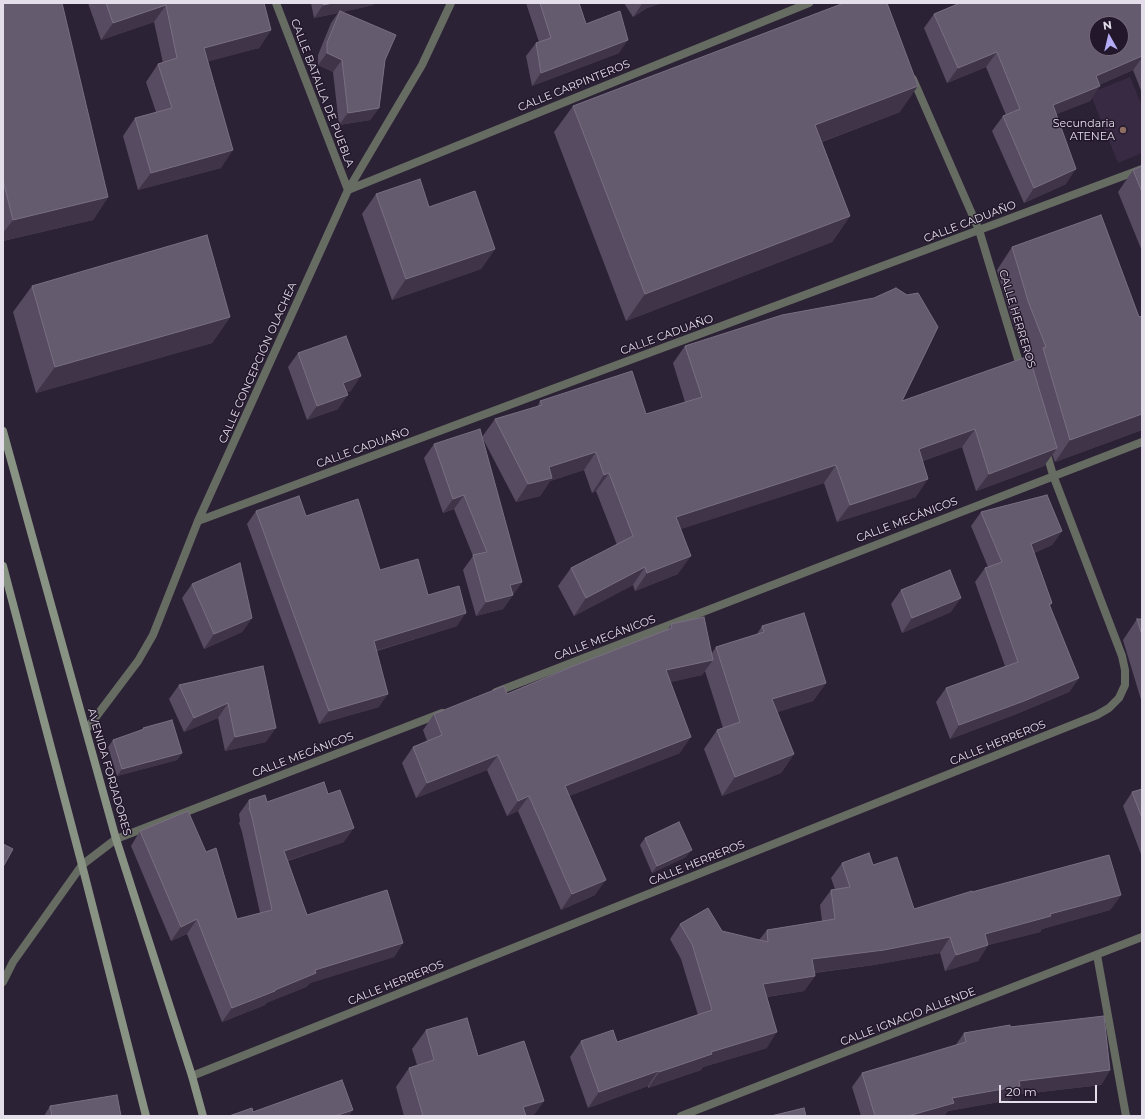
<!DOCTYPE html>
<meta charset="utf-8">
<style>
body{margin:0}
#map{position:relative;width:1145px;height:1119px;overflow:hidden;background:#2c2235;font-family:Montserrat,sans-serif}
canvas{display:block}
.frame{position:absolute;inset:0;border:4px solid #e4deeb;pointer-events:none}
.north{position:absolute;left:1089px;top:16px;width:40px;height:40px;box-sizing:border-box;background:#23182b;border:1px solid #706778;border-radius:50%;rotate:352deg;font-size:11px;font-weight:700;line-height:16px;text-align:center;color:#e4deeb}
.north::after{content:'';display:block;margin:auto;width:14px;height:18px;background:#b5acf8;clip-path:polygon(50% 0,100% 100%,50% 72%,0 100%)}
.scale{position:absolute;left:999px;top:1085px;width:98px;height:18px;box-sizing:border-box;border:2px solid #e4deeb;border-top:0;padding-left:5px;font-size:12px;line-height:14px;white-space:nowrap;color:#e4deeb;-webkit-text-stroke:3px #23182b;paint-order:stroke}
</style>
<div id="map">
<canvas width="1145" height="1119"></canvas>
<div class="frame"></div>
<div class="north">N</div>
<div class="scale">20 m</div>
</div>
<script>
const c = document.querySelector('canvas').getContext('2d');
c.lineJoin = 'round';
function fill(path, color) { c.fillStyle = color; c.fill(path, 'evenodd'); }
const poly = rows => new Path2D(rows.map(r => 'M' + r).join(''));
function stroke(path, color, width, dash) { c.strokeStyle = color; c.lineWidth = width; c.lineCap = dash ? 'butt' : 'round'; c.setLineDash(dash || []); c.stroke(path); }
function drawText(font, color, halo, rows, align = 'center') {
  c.font = font + ' Montserrat,sans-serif'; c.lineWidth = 3; c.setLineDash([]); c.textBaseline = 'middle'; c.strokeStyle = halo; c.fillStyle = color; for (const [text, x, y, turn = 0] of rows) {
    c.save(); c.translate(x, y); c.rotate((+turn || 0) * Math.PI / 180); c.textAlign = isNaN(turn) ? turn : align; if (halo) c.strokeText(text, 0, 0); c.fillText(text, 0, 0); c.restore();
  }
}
const built = poly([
 [1130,77,1142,106,1142,153,1118,163,1090,93]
]);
const street = poly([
 [276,3,348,190,809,3],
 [913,79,979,230,1021,369],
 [198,521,979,230,1142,169],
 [496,692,1142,442],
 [86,730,138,661,153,635,198,521,348,190,422,65,451,3],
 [1097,955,1126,1116],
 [3,982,13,962,82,865,116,839,442,713],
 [192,1076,1097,715,1109,708,1119,698,1125,685,1125,670,1122,656,1053,475,1046,451],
 [681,1116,1142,937]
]);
const secondary = poly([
 [3,431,116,839,192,1076,203,1116],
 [3,566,82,865,146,1116]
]);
const wall = poly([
 [3,3,108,197,93,220,3,241],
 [88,3,264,3,271,30,259,48,208,61,221,168,138,190,123,136,135,118,156,112,146,82,158,64,163,63,154,22,101,40],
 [311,3,374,3,373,5,342,12,385,60,379,108,370,120,339,125,333,72,318,65,318,55,331,23,338,13,314,18],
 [526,3,579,3,586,24,619,53,532,86,526,56,536,43,539,42],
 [624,3,662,3,647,8,633,17],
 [1142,3,1142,93,1133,70,1099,85,1090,101,1056,114,1066,184,1024,203,992,131,1003,116,1006,115,986,67,947,83,924,28,934,14],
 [573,106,900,112,822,142,850,216,832,242,626,321,554,132],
 [1142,166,1142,251,1118,192,1133,170],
 [376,194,429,207,495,249,481,269,392,300,362,214],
 [1012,247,1142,430,1055,462,1052,454,1044,466,976,491,962,447,923,461,916,497,837,522,824,483,680,529,678,574,635,591,633,585,574,616,558,586,571,568,617,545,596,491,592,493,584,470,550,481,540,496,516,502,482,437,495,419,537,407,540,401,646,414,685,402,673,363,685,346,902,401,1026,357,1013,323,997,270],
 [32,286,230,317,212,343,36,393,13,312],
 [298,353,351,391,347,392,338,409,307,420,288,367],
 [434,444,522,582,503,609,476,616,463,570,473,556,454,509,443,513,424,458],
 [256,511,306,516,380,570,428,595,457,626,377,651,379,707,319,724,247,524],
 [981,512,1062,531,1052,545,1034,553,1052,603,1050,606,1079,678,1069,692,1014,715,950,739,936,702,946,688,1005,666,975,582,985,568,988,567,971,526],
 [192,584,252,618,242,632,204,649,182,598],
 [901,590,951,612,902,633,891,604],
 [1137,619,1142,619,1142,703,1123,640],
 [671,624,712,653,716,647,757,634,762,626,826,683,813,701,777,712,794,754,781,773,722,796,704,749,717,730,723,728,705,671,702,675,670,682,680,753,569,796,595,895,561,910,518,811,507,816,487,770,416,798,402,763,413,747,427,741,423,730,434,714,507,694,667,631],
 [263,666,266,742,225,751,218,718,184,732,169,699,179,685],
 [143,728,182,753,177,760,117,776,108,747,113,740,142,730],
 [1142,789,1142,857,1123,806,1132,792],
 [249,800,267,802,344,842,288,861,307,915,403,943,394,957,310,983,306,987,266,1003,265,1005,222,1022,187,934,171,941,131,846,140,831,206,852,237,919,260,913,242,832,239,823,240,821,239,814],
 [645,838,686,857,652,873,640,845],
 [842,863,873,865,914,909,972,892,1121,895,1110,910,1042,929,1040,932,988,945,978,961,945,971,940,953,874,965,814,973,815,976,804,991,767,997,767,1048,703,1067,701,1070,648,1088,648,1086,588,1108,570,1057,581,1041,617,1042,698,1015,681,959,670,939,680,924,722,931,759,940,767,930,822,921,820,905,831,890,835,889,831,878],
 [1010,1027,1110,1070,1101,1085,1014,1095,1010,1100,948,1111,944,1116,861,1116,852,1087,862,1073,955,1046,964,1033],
 [426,1030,478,1056,544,1101,533,1116,404,1116,396,1087,409,1068,417,1065,412,1049],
 [50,1106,121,1116,44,1116]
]);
const shadedWall = poly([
 [333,3,374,3,373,5,339,13,340,11,338,13,314,18,323,5],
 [643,3,662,3,647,8,633,17,642,4],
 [166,5,154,22,101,40,113,23],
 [271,30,259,48,192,66,204,48],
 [628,40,619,53,532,86,541,73],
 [997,52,986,67,947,83,958,68],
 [327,53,342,60,333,72,318,65],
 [1142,56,1142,58,1133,70,1085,91,1096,76],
 [918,86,900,112,797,151,815,125],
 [1100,86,1090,101,1042,120,1053,105],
 [379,108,370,120,339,125,348,113],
 [233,150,221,168,138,190,151,173],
 [1076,169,1066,184,1024,203,1034,188],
 [108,197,93,220,3,241,3,233,13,220],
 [850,216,832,242,626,321,645,294],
 [495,249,481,269,392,300,406,279],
 [230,317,212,343,36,393,55,367],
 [361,376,351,391,334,397,343,383],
 [348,395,338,409,307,420,317,406],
 [1142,414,1142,430,1055,462,1070,440],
 [975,429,962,447,907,467,919,449],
 [1057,448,1044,466,976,491,989,474],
 [596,452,584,470,550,481,540,496,516,502,528,484,549,467],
 [836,465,824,483,663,535,676,517],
 [609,473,596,491,592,493,604,475],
 [928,479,916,497,837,522,850,505],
 [464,495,454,509,443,513,453,499],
 [1062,531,1052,545,1021,558,1031,544],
 [691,556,678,574,635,591,647,573],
 [645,567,633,585,574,616,586,598],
 [522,582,503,609,476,616,486,602,510,585],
 [961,598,951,612,902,633,912,618],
 [466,613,457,626,365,654,374,641],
 [252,618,242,632,204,649,214,634],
 [713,660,702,675,655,686,666,670],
 [1079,678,1069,692,1014,715,950,739,959,725],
 [826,683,813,701,760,718,772,699],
 [388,694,379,707,319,724,329,711],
 [228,703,218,718,184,732,194,718],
 [276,728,266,742,225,751,235,737],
 [691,737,680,753,554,802,565,786],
 [182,753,177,760,117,776,122,769],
 [794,754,781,773,722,796,735,777],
 [498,755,487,770,416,798,427,783],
 [529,796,518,811,507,816,518,801],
 [354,828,344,842,274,865,284,851],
 [692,850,686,857,652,873,657,866],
 [606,880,595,895,561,910,572,894],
 [1121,895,1110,910,1042,929,1040,932,988,945,978,961,945,971,956,955,985,934,1050,914],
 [197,919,187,934,171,941,181,927],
 [950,937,940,953,874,965,802,974,812,959],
 [403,943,394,957,310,983,306,987,266,1003,265,1005,222,1022,232,1008,275,990,315,970],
 [815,976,804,991,752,999,763,984],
 [777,1032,767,1048,703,1067,701,1070,648,1088,659,1072,711,1052],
 [1110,1070,1101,1085,1014,1095,1010,1100,948,1111,944,1116,908,1116,952,1098,1019,1081],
 [658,1071,648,1086,588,1108,599,1092],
 [544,1101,533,1116,517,1116,523,1107],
 [353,1110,349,1116,335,1116]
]);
const building = poly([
 [3,3,62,3,108,197,13,220,3,180,3,3],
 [106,3,264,3,271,30,204,48,233,150,151,173,135,118,172,108,158,64,177,58,166,5,113,23,106,3],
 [323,3,333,3,323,5,323,3],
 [540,3,579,3,586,24,620,11,628,40,541,73,536,43,551,38,540,3],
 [844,3,887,3,918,86,815,125,850,216,645,294,573,106,844,3],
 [960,3,1142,3,1142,56,1096,76,1100,86,1053,105,1076,169,1034,188,1003,116,1020,109,997,52,958,68,934,14,960,3],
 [1097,24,1121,24,1121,48,1097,48,1097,24],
 [340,11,396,35,385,60,379,108,348,113,342,60,327,53,327,43,340,11],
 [1142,166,1142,192,1133,170,1142,166],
 [420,179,429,207,475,191,495,249,406,279,376,194,420,179],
 [1101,215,1139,317,1142,316,1142,414,1070,440,1043,348,1046,347,1028,301,1012,247,1101,215],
 [207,235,230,317,55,367,32,286,207,235],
 [896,288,907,295,918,293,938,327,902,401,1029,356,1057,448,989,474,975,429,919,449,928,479,850,505,836,465,676,517,691,556,647,573,645,567,586,598,571,568,633,536,609,473,604,475,596,452,549,467,552,478,528,484,495,419,542,405,540,401,632,371,646,414,702,397,685,346,782,315,874,298,896,288],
 [346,336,361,376,343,383,348,395,317,406,298,353,346,336],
 [480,429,522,582,510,585,513,595,486,602,473,555,487,552,464,495,453,499,434,444,480,429],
 [1047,495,1062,531,1031,544,1052,603,1049,604,1079,678,1024,701,959,725,946,688,1018,662,985,568,1002,562,981,512,1047,495],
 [299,496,306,516,358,499,380,570,418,559,428,595,459,586,466,613,374,641,388,694,329,711,256,511,299,496],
 [240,563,252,618,214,634,192,584,240,563],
 [950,570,961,598,912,618,901,590,950,570],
 [804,613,826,683,772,699,794,754,735,777,717,730,740,722,716,647,764,632,762,626,804,613],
 [704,617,713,660,666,670,691,737,565,786,606,880,572,894,529,796,518,801,498,755,427,783,413,747,442,735,434,714,504,686,507,694,576,665,672,628,671,624,704,617],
 [1137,619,1142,619,1142,635,1137,619],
 [263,666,276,728,235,737,228,703,194,718,179,685,263,666],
 [172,720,182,753,122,769,113,740,144,729,143,728,172,720],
 [324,782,328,794,340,790,354,828,284,851,307,915,387,890,403,943,315,970,316,973,275,990,275,991,232,1008,197,919,181,927,140,831,188,811,206,852,216,848,237,919,272,910,252,817,249,808,250,808,249,800,265,795,267,802,324,782],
 [1142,789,1142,818,1132,792,1142,789],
 [679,822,692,850,657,866,645,838,679,822],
 [3,844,13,849,3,867,3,844],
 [869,853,873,865,897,857,914,909,972,891,972,892,1109,855,1121,895,1050,914,1051,916,985,934,988,945,956,955,950,937,884,950,812,959,815,976,763,984,777,1032,711,1052,712,1054,659,1072,658,1071,599,1092,581,1041,613,1030,617,1042,712,1010,692,944,680,924,708,908,722,931,768,942,767,930,835,919,831,890,850,887,842,863,869,853],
 [1104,1016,1110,1070,1019,1081,1020,1086,952,1098,954,1103,908,1116,875,1116,862,1073,966,1042,964,1033,1010,1025,1010,1027,1104,1016],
 [467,1018,478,1056,524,1041,544,1101,523,1107,526,1116,423,1116,409,1068,434,1060,426,1030,467,1018],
 [342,1080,353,1110,335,1116,229,1116,252,1108,253,1112,342,1080],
 [117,1095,121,1116,52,1116,50,1106,117,1095],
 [804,1108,806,1116,771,1116,804,1108]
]);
const markers = [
 [1123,130,4,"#8d6e63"]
];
const streetNames = [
 ["CALLE CARPINTEROS",574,86,-22],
 ["CALLE BATALLA DE PUEBLA",322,93,69],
 ["CALLE CADUAÑO",970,222,-21],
 ["CALLE HERREROS",1017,319,73],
 ["CALLE CADUAÑO",667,335,-20],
 ["CALLE CONCEPCIÓN OLACHEA",258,363,-66],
 ["CALLE CADUAÑO",363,448,-20],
 ["CALLE MECÁNICOS",907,520,-21],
 ["CALLE MECÁNICOS",605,638,-21],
 ["CALLE HERREROS",998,743,-22],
 ["CALLE MECÁNICOS",303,755,-21],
 ["AVENIDA FORJADORES",109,772,74],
 ["CALLE HERREROS",697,863,-22],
 ["CALLE HERREROS",396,983,-22],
 ["CALLE IGNACIO ALLENDE",908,1017,-21]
];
const poiNames = [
 ["Secundaria",1115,124],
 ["ATENEA",1115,137]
];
fill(built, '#382a43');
stroke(street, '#666c62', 8);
stroke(secondary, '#899384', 8);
fill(wall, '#564b60');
fill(shadedWall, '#3f3448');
fill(building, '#655b6e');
stroke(building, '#796f82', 1);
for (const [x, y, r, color] of markers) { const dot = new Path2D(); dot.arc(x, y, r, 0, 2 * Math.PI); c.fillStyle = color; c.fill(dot); stroke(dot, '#23182b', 1.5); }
drawText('11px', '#e4deeb', '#23182b', streetNames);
drawText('11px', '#e4deeb', '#23182b', poiNames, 'right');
</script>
